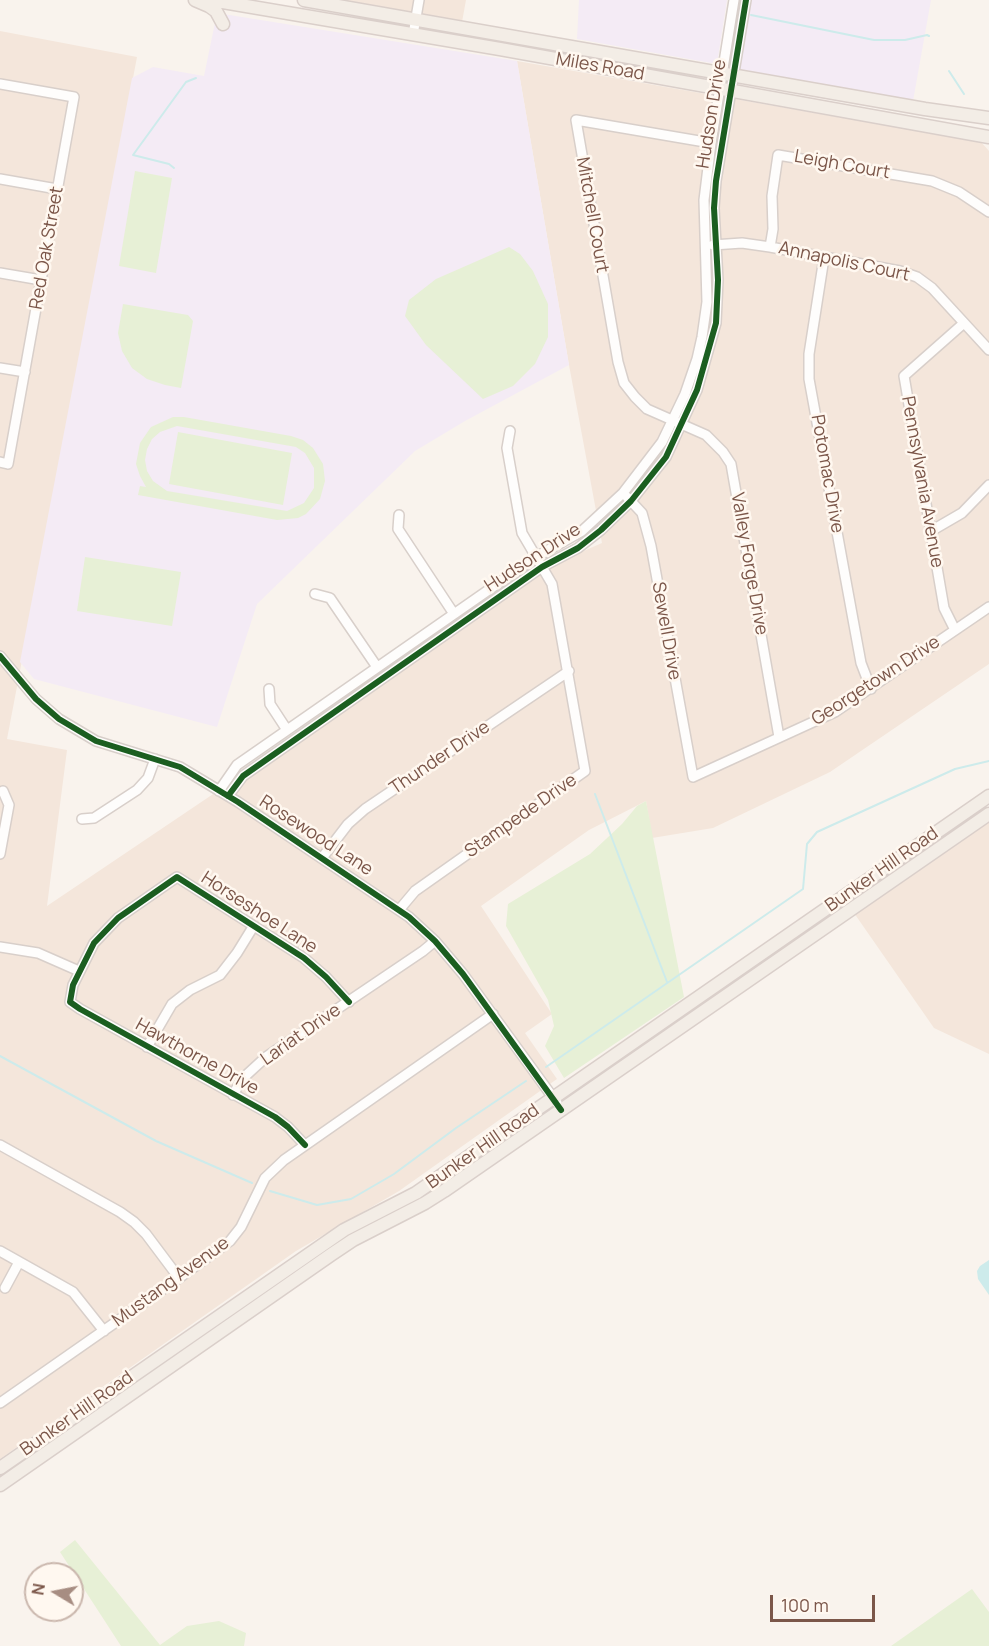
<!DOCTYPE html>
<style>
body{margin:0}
#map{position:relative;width:989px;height:1646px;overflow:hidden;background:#f9f3ed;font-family:Manrope,sans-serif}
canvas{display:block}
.north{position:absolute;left:24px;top:1562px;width:60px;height:60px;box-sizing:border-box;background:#fff8f0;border:2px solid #cab7ad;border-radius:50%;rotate:280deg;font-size:16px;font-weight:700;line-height:24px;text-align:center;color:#7b5649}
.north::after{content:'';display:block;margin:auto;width:21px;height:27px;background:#a78d82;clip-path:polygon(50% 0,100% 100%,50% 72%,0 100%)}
.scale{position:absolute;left:770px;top:1595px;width:105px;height:27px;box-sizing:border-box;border:3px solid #7b5649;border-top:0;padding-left:8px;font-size:18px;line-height:21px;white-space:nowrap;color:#7b5649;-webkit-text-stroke:4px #fff8f0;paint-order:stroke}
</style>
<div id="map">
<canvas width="989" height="1646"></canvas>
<div class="north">N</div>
<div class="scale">100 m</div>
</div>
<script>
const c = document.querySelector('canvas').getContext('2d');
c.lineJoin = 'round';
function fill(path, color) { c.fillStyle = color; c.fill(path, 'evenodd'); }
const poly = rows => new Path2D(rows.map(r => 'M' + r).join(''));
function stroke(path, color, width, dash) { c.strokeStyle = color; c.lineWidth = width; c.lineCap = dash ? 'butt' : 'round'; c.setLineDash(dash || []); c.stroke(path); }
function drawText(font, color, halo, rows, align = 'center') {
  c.font = font + ' Manrope,sans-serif'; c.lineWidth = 5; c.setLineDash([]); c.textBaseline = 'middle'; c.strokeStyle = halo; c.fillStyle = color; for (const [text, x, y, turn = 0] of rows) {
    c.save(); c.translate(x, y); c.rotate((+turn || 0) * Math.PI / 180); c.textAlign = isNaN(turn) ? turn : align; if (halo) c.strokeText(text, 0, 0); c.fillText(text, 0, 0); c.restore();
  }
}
const residential = poly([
 [335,0,466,0,462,22],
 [0,31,137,57,7,739,67,750,47,906,556,563,602,543,569,365,517,61,981,142,989,151,989,664,830,772,713,828,652,838,646,801,589,830,481,906,552,1014,525,1033,557,1079,399,1191,296,1251,0,1459],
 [989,820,989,1054,934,1028,854,913]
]);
const education = poly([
 [579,0,727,0,717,64,577,39],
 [750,0,931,0,913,101,738,71],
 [217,13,517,61,569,365,465,421,415,451,257,604,217,727,34,679,20,662,132,78,153,67,204,76]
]);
const green = poly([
 [135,171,172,178,156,273,119,266],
 [509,247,520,254,533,271,548,304,548,337,535,364,513,386,483,399,426,345,405,316,409,300,436,279],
 [123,304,188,315,193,321,181,388,165,385,147,379,132,368,122,351,118,333],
 [173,417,184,417,291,436,303,440,313,448,323,464,325,481,320,499,306,514,298,518,277,520,138,495,140,486,146,487,140,476,136,464,140,443,151,427],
 [177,426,296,447,305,453,314,468,314,488,304,503,287,511,167,491,153,481,147,471,145,460,147,449,152,439,160,432],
 [178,432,292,453,283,505,169,484],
 [85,557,181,572,172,626,77,611],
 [646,801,684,997,564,1078,545,1046,554,1026,548,1000,506,926,508,904,590,854,622,824,637,806],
 [75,1540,160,1645,187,1626,219,1621,246,1633,244,1646,121,1646,60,1552],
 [972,1589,989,1612,989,1646,891,1646]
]);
const water = poly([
 [989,1260,989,1295,978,1279,977,1271,980,1266]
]);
const stream = poly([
 [751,15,874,40,905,40,927,35,929,36],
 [949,71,964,94],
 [174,168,169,164,133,155,186,82,196,78],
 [595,794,667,982],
 [0,1056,156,1141,252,1183],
 [546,1067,803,889,807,844,817,832,955,769,989,761],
 [270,1191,317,1205,351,1199,394,1174,456,1128,526,1081]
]);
const minor = poly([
 [413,35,419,0],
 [0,84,74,97,8,464,0,462],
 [711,143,576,120,618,362,624,383,635,397,647,409,706,435,723,452,731,464,779,737],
 [0,179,57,189],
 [713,245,742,243,770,247,900,271,917,277,932,288,989,350],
 [770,247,773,229,772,196,778,155,932,181,959,192,989,212],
 [824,258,809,354,809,379,861,663,871,689],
 [0,273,41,280],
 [0,368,25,372],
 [627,497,642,513,651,546,693,777,835,712,989,607],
 [399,515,398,529,454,614],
 [931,531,962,513,989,485],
 [315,594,330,598,377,667],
 [955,630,944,608,904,376,964,323],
 [0,656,36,699,59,719,96,741,180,767,238,802,409,917,435,941,463,974,557,1103],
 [269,689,270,704,287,730],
 [219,791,237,765,536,557,582,531,623,493,662,442,685,394,697,359,702,337,707,302,704,200,711,143,734,0],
 [228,796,243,776,542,567,578,548,601,530,631,501,666,457,697,390,716,323,718,280,714,208,716,181,746,0],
 [82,819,94,818,137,790,148,778,155,759],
 [0,854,9,805,3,791],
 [322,858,348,824,365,809,569,671],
 [399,910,415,891,585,771,552,584,522,533,507,448,510,431],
 [0,947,38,953,79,971],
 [147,1047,172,1004,190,990,220,975,237,953,253,927],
 [233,1095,242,1079,266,1057,423,951,435,941],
 [0,1145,120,1212,134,1222,146,1234,179,1278],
 [305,1145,288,1127,275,1117,80,1009,70,1002,73,985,94,943,118,918,177,877,304,958,326,977,349,1002],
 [0,1251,73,1292,104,1331],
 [5,1288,19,1262],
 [0,1403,179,1278,230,1241,241,1227,265,1178,284,1160,493,1014]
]);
const major = poly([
 [195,0,209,6,216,11,223,24],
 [211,0,500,49,989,137],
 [304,0,925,109,989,118],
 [0,1468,344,1230,416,1193,989,796],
 [0,1485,332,1254,353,1240,425,1203,444,1191,989,814]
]);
const cycleway = poly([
 [0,656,36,699,59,719,96,741,180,767,238,802,409,917,435,941,463,974,561,1110],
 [228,796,243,776,542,567,578,548,601,530,631,501,666,457,697,390,716,323,718,280,714,208,716,181,746,0],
 [305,1145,288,1127,275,1117,80,1009,70,1002,73,985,94,943,118,918,177,877,304,958,326,977,349,1002]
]);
const streetNames = [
 ["Miles Road",600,67,10],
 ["Hudson Drive",712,114,-81],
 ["Leigh Court",842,165,10],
 ["Mitchell Court",592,215,80],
 ["Red Oak Street",47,248,-80],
 ["Annapolis Court",844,262,12],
 ["Potomac Drive",827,474,80],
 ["Pennsylvania Avenue",922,482,80],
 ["Hudson Drive",533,558,-33],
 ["Valley Forge Drive",749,564,80],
 ["Sewell Drive",666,631,80],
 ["Georgetown Drive",876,681,-33],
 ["Thunder Drive",440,758,-34],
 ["Stampede Drive",521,816,-35],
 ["Rosewood Lane",316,836,33],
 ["Bunker Hill Road",882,870,-35],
 ["Horseshoe Lane",259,913,33],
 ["Lariat Drive",301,1035,-35],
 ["Hawthorne Drive",197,1057,29],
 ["Bunker Hill Road",483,1147,-35],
 ["Mustang Avenue",171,1282,-36],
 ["Bunker Hill Road",77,1414,-35]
];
fill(residential, '#f4e6db');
fill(education, '#f4ebf5');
fill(green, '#e7f0d6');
fill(water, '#cdebeb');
stroke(stream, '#cdebeb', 2);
stroke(minor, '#d8cfca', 12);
stroke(major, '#dacfca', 15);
stroke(minor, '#fefdfc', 9);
stroke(major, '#f3ede6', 12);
stroke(cycleway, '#1b5e20', 6);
drawText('18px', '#7b5649', '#fff8f0', streetNames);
</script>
